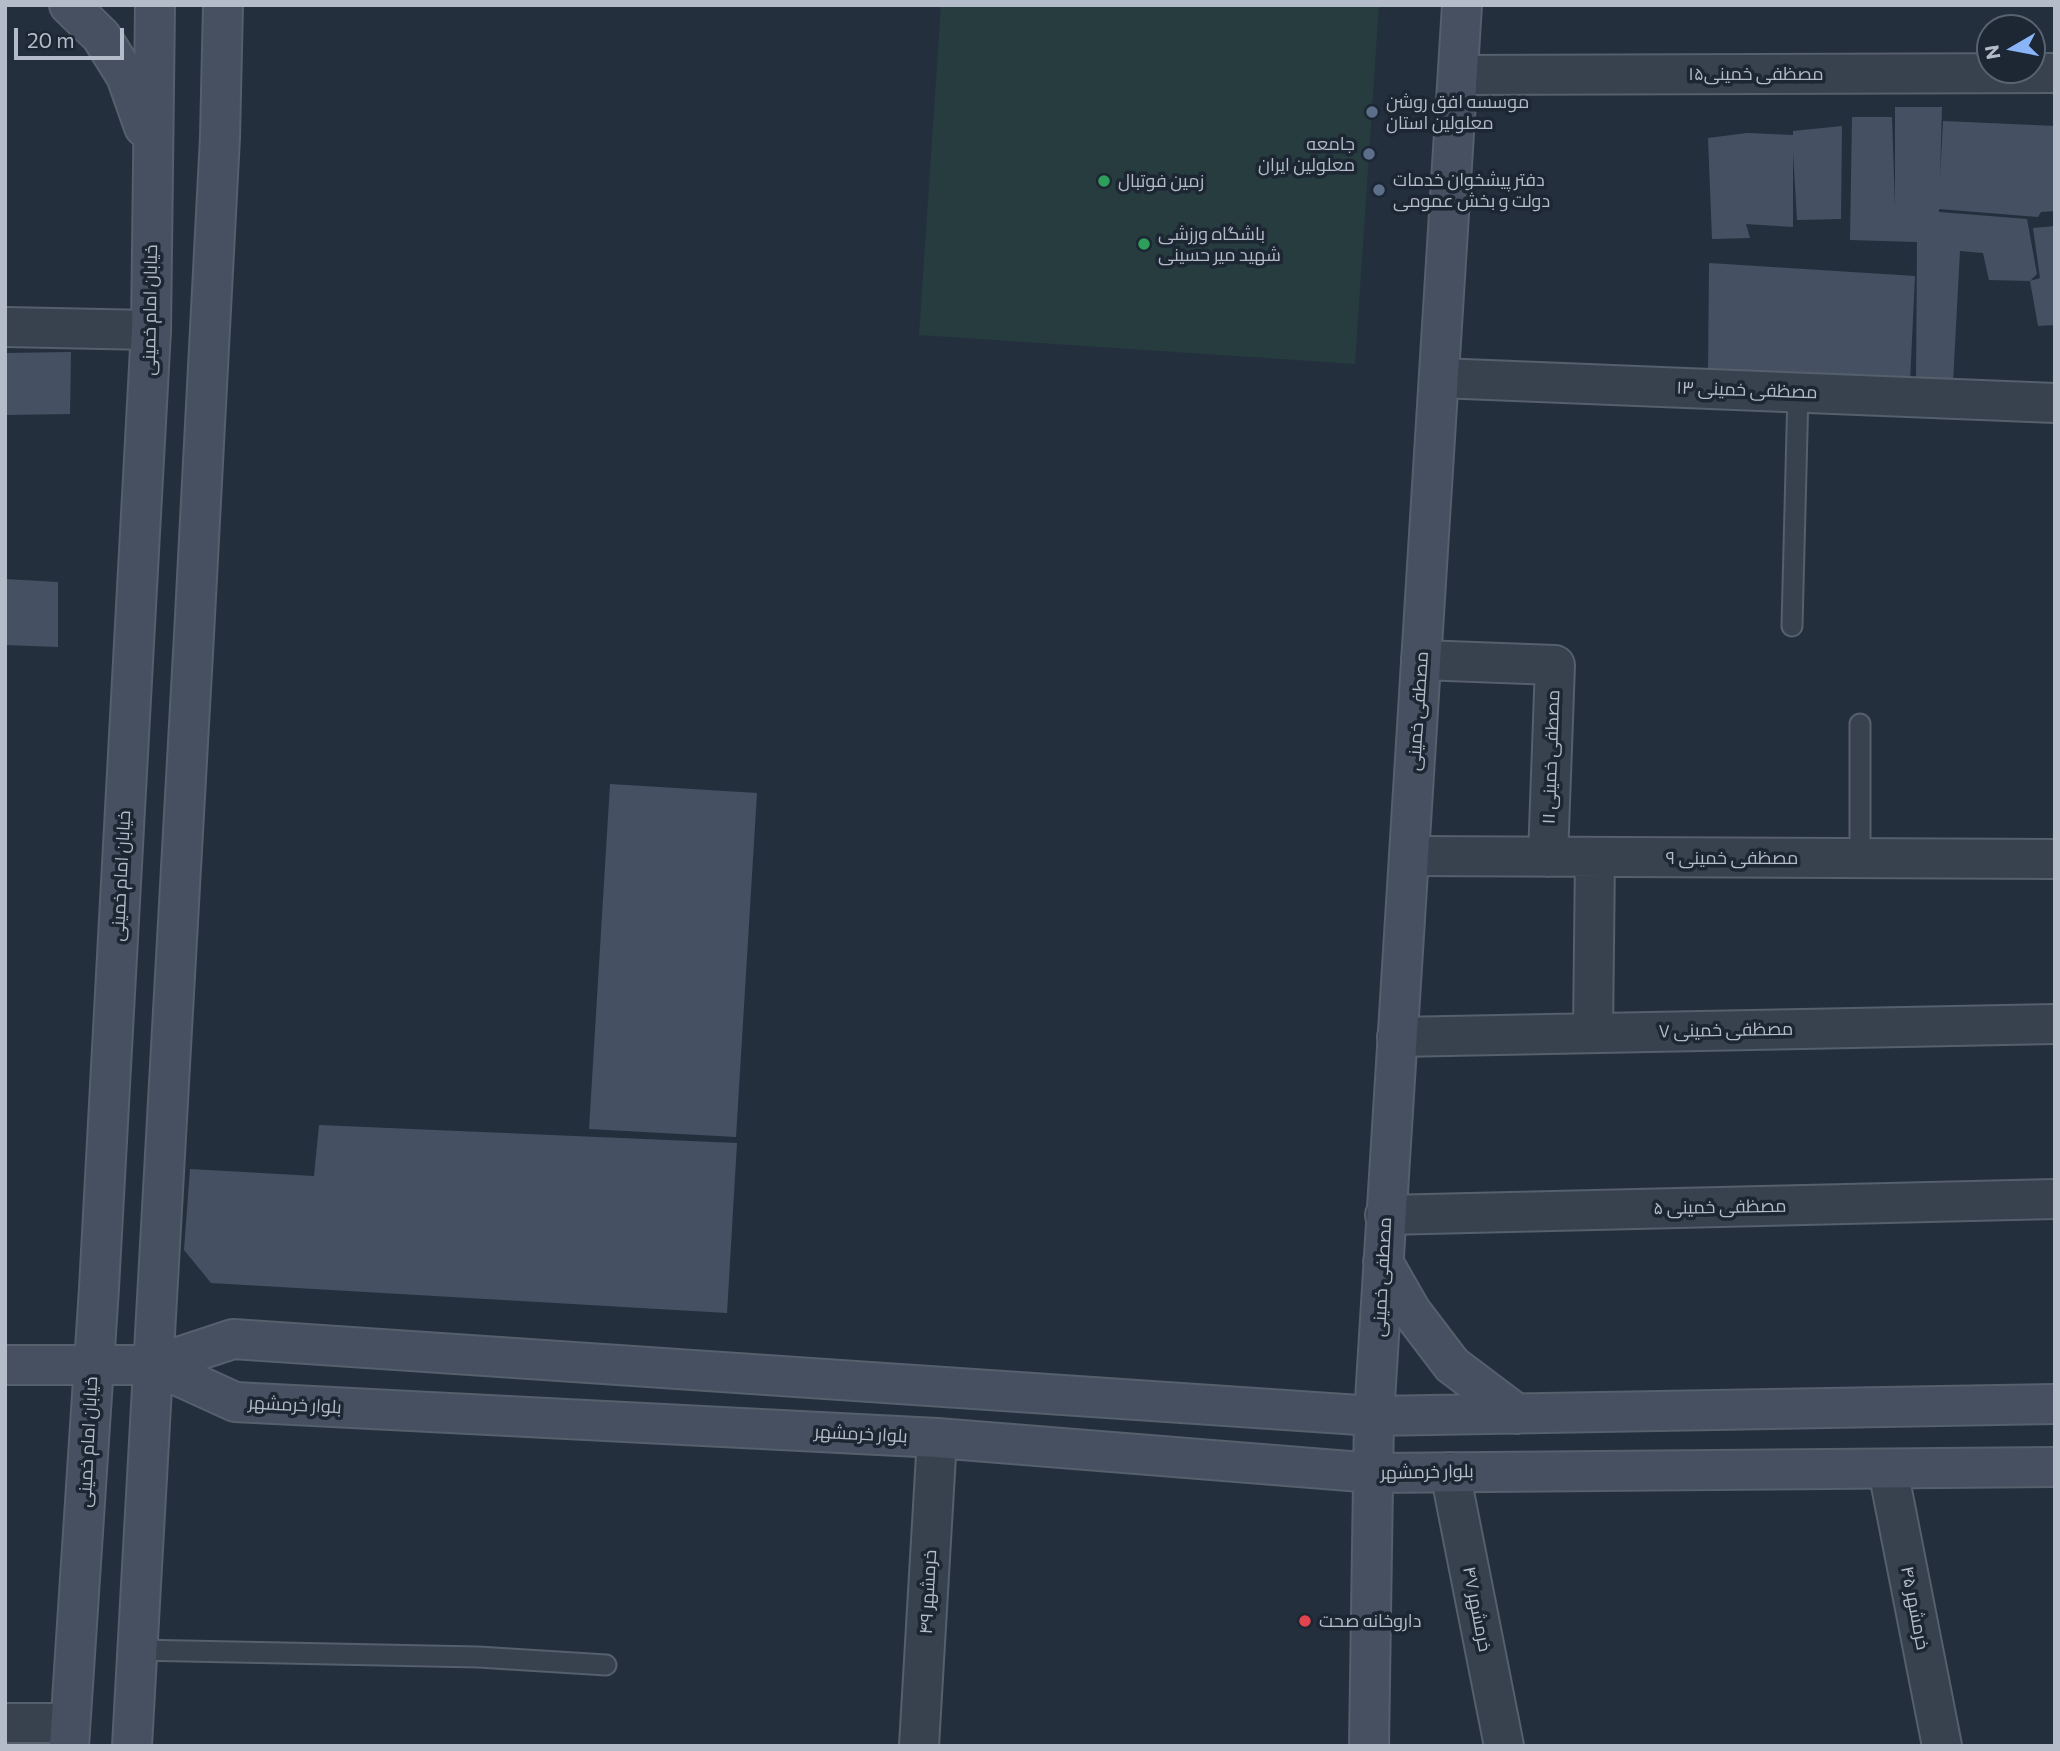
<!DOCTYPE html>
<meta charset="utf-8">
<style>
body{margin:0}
#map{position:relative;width:2060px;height:1751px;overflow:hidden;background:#242f3e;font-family:Commissioner,sans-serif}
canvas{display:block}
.frame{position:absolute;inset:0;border:7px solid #b4bcc9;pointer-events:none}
.north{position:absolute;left:1976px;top:14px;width:70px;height:70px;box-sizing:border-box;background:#1d2633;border:2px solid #59626f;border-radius:50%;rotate:260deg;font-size:19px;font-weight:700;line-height:28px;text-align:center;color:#b4bcc9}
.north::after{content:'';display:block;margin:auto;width:24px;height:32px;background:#8ab4f8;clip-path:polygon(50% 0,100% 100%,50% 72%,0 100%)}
.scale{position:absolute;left:14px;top:28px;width:110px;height:32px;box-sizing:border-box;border:4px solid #b4bcc9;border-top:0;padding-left:9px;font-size:21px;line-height:24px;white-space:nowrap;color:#b4bcc9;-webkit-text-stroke:5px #1d2633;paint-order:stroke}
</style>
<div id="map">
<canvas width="2060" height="1751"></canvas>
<div class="frame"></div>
<div class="north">N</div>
<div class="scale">20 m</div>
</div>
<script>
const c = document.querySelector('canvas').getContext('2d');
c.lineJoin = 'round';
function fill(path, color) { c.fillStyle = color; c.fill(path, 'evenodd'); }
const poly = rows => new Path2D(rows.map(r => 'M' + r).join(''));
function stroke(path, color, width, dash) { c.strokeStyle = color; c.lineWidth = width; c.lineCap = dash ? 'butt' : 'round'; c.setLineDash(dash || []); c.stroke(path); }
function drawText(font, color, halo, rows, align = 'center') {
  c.font = font + ' Commissioner,Cairo,sans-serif'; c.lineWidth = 7; c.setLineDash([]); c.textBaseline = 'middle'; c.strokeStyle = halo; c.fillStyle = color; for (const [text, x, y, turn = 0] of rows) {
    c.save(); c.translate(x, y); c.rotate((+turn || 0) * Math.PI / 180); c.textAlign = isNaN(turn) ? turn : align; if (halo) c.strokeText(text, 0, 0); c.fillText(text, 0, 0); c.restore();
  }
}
const green = poly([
 [941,5,1379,5,1355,364,919,335]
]);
const building = poly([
 [1895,107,1942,107,1940,178,1943,121,2055,126,2055,211,2041,212,2038,217,1939,209,1939,212,2027,219,2037,274,2030,281,2040,278,2033,228,2055,226,2055,325,2038,326,2030,281,1989,280,1983,253,1960,251,1953,382,1916,380,1917,242,1850,240,1852,117,1892,117,1895,208],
 [1842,126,1841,219,1797,220,1793,152,1793,227,1746,224,1750,238,1712,239,1708,138,1747,133,1793,135,1793,131],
 [1709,263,1915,276,1910,382,1708,374],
 [71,352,70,414,5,415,5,353],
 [5,579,58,582,58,647,5,645],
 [610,784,757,793,736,1137,589,1129],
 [319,1125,737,1143,727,1313,211,1283,184,1250,190,1169,314,1176]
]);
const service = poly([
 [1792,626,1798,392],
 [1860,724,1860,858],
 [137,1650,478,1657,606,1665]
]);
const minor = poly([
 [1458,75,2055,73],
 [5,327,151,330],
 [1440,378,2055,403],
 [1421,660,1555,665,1548,857],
 [1409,856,2055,859],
 [1593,1032,1595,857],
 [1397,1037,2055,1024],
 [1385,1215,2055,1199],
 [1888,1470,1942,1746],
 [1450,1472,1504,1746],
 [5,1723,70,1723],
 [919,1746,937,1438]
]);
const secondary = poly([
 [69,5,101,36,126,76,144,127],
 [1383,1262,1411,1311,1452,1365,1517,1414],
 [5,1365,154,1365],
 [2055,1404,1374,1416,233,1339,154,1365,235,1402,937,1438,1374,1473,2055,1467],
 [69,1746,99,1288,151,330,155,5],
 [132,1746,194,635,220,137,223,5],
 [1369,1746,1374,1416,1462,5]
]);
const markers = [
 [1372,112,7,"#5c6f8a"],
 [1369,154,7,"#5c6f8a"],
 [1104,181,7,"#2e9e5b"],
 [1379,190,7,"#5c6f8a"],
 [1144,244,7,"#2e9e5b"],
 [1305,1621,7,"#e0444e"]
];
const streetNames = [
 ["مصظفی خمینی۱۵",1756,74],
 ["خیابان امام خمینی",150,310,-89],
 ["مصظفی خمینی ۱۳",1747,390,2],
 ["مصطفی خمینی",1418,711,-86],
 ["مصطفی خمینی ۱۱",1551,757,-88],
 ["مصظفی خمینی ۹",1732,858],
 ["خیابان امام خمینی",121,876,-87],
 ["مصظفی خمینی ۷",1726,1030,-1],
 ["مصظفی خمینی ۵",1720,1207,-1],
 ["مصطفی خمینی",1382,1277,-87],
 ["بلوار خرمشهر",295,1405,3],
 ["بلوار خرمشهر",861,1434,3],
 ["خیابان امام خمینی",88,1442,-87],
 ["بلوار خرمشهر",1427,1472,-1],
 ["خرمشهر ۴۹",928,1592,-87],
 ["خرمشهر ۴۵",1915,1608,79],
 ["خرمشهر ۴۷",1477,1609,79]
];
const poiNames = [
 ["موسسه افق روشن",1386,102],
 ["معلولین استان",1386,123],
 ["جامعه",1355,144,"right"],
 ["معلولین ایران",1355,165,"right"],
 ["دفتر پیشخوان خدمات",1393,180],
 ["دولت و بخش عمومی",1393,201],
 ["زمین فوتبال",1118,181],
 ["باشگاه ورزشی",1158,234],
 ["شهید میر حسینی",1158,255],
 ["داروخانه صحت",1319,1621]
];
fill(green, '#263c3f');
fill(building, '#455162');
stroke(service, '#565f6c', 23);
stroke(minor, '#565f6c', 42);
stroke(secondary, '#565f6c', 42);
stroke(service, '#38414e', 19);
stroke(minor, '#38414e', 38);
stroke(secondary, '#465061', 38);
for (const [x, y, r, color] of markers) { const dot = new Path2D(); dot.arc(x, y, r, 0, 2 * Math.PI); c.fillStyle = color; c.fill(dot); stroke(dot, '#1d2633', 2.5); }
drawText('18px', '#b4bcc9', '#1d2633', streetNames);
drawText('18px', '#b4bcc9', '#1d2633', poiNames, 'left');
</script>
